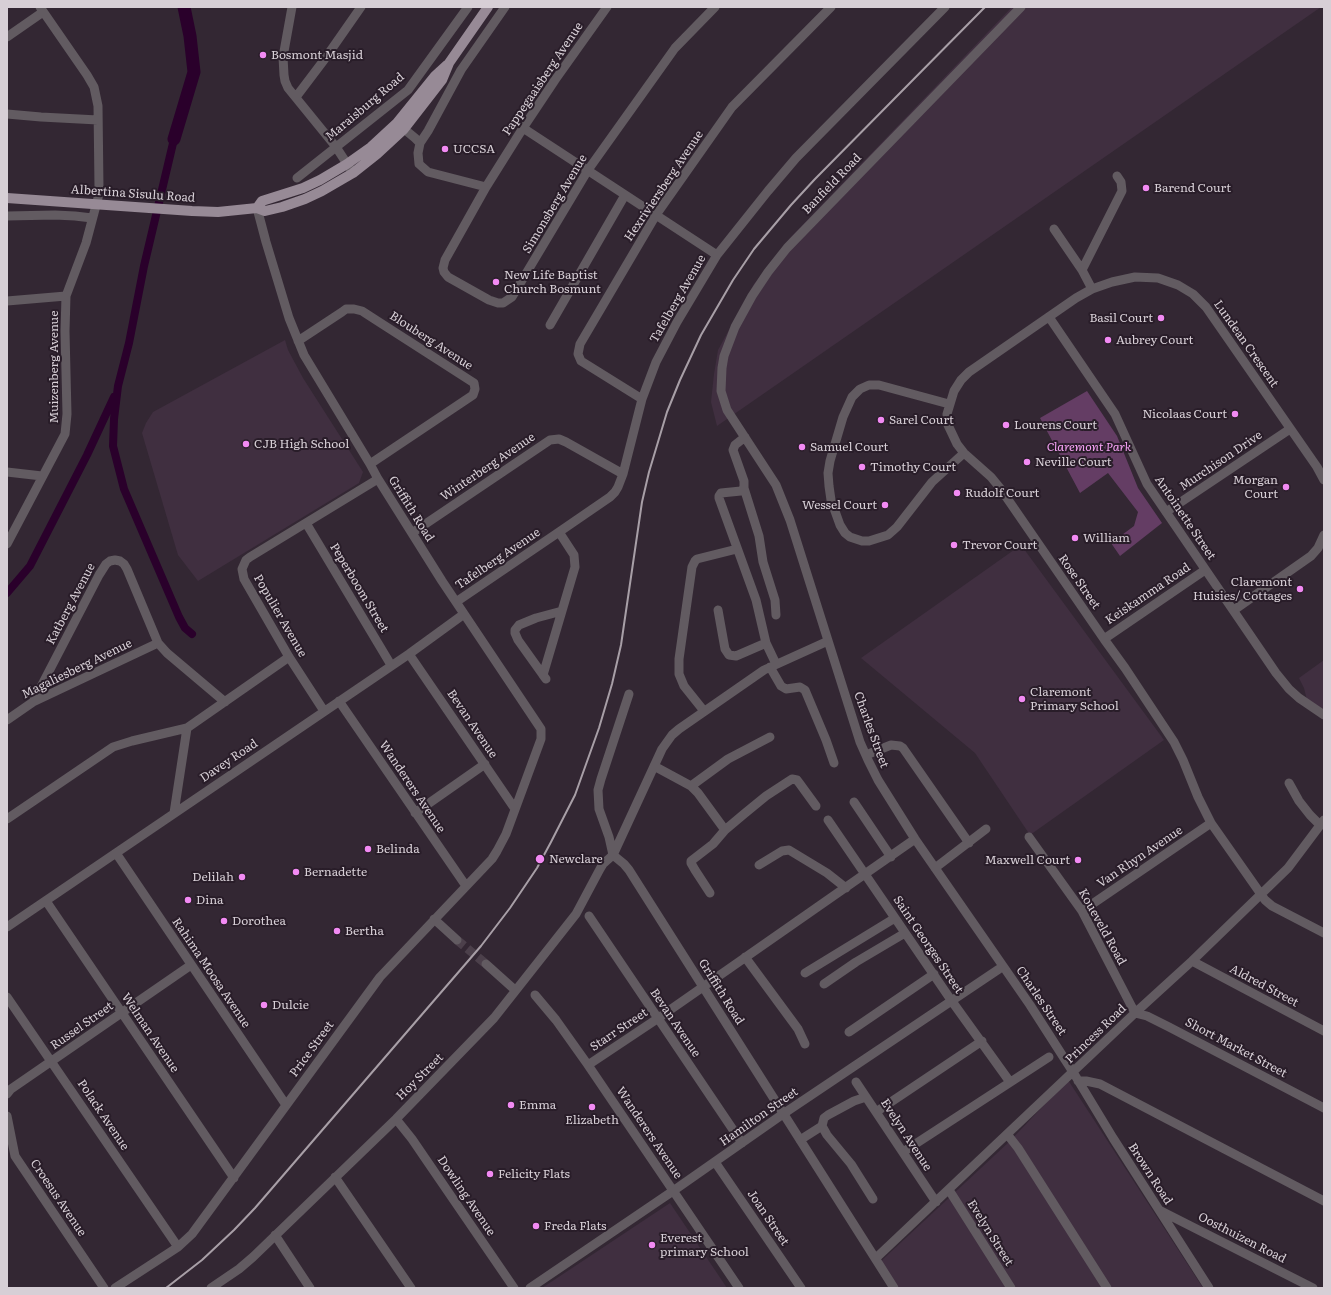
<!DOCTYPE html>
<style>
body{margin:0}
#map{position:relative;width:1331px;height:1295px;overflow:hidden;background:#332733;font-family:Literata,serif}
canvas{display:block}
.frame{position:absolute;inset:0;border:8px solid #d7cfd6;pointer-events:none}
</style>
<div id="map">
<canvas width="1331" height="1295"></canvas>
<div class="frame"></div>
</div>
<script>
const c = document.querySelector('canvas').getContext('2d');
c.lineJoin = 'round';
function fill(path, color) { c.fillStyle = color; c.fill(path, 'evenodd'); }
const poly = rows => new Path2D(rows.map(r => 'M' + r).join(''));
function stroke(path, color, width, dash) { c.strokeStyle = color; c.lineWidth = width; c.lineCap = dash ? 'butt' : 'round'; c.setLineDash(dash || []); c.stroke(path); }
function drawText(font, color, halo, rows, align = 'center') {
  c.font = font + ' Literata,serif'; c.lineWidth = 4; c.setLineDash([]); c.textBaseline = 'middle'; c.strokeStyle = halo; c.fillStyle = color; for (const [text, x, y, turn = 0] of rows) {
    c.save(); c.translate(x, y); c.rotate((+turn || 0) * Math.PI / 180); c.textAlign = isNaN(turn) ? turn : align; if (halo) c.strokeText(text, 0, 0); c.fillText(text, 0, 0); c.restore();
  }
}
const built = poly([
 [1012,7,1321,7,717,426,711,402,714,374,718,350,754,284,790,238],
 [285,340,288,350,303,378,363,472,359,483,198,581,178,555,142,433,146,423,153,412],
 [1021,545,1164,740,1030,835,975,753,861,658],
 [1324,660,1324,710,1307,700,1304,688,1299,678],
 [1068,1080,1203,1288,894,1288,880,1262,1009,1142],
 [670,1203,727,1288,542,1288]
]);
const green = poly([
 [1087,391,1117,436,1138,488,1162,523,1120,556,1111,543,1134,526,1138,512,1108,473,1080,493,1040,418]
]);
const canal = poly([
 [174,139,144,266,129,343,118,386,114,419,113,446,124,489,179,617,185,628,192,634],
 [7,593,30,566,87,455,114,397]
]);
const river = poly([
 [174,139,194,72,190,36,184,7]
]);
const minorTunnel = poly([
 [457,940,486,964]
]);
const minor = poly([
 [292,7,283,57,284,75,285,81,288,88,336,147,353,173],
 [607,7,555,80,523,128,486,187,445,260,443,268,444,272,448,277,489,300,498,303,503,303,512,297,588,170,675,48,715,7],
 [1021,7,787,248,768,272,752,296,735,327,724,356,722,368,721,391,727,410,776,485,790,520,860,742,868,760,878,780,915,839,1030,1005,1073,1072,1113,1138,1209,1288],
 [7,37,43,12],
 [296,97,324,60,361,7],
 [7,114,41,117,98,120],
 [398,124,415,138,420,143],
 [523,128,717,255],
 [297,178,408,90,468,7],
 [486,187,428,172,419,164,418,153,420,143,428,131,461,70,505,7],
 [7,216,55,215,75,216,92,218],
 [1054,229,1082,270,1092,289],
 [1082,270,1122,191,1121,182,1117,176],
 [7,301,66,296],
 [1049,317,1115,414,1147,484,1276,673,1289,689,1299,698,1324,715],
 [550,325,625,195],
 [298,341,342,312,346,309,354,309,362,311,379,322,474,383,475,389,473,395,370,464],
 [642,399,581,361,578,354,580,344,656,215,732,107,831,7],
 [949,404,879,385,869,385,860,389,852,397,843,417,830,461,828,473,829,486,831,500,840,525,845,533,850,537,862,541,869,541,888,535,897,527,932,482,964,453],
 [745,437,735,445,733,450,744,481,744,488,741,491,721,493,719,496,719,498,756,600,766,643,776,664],
 [7,472,42,476],
 [1324,480,1317,467,1206,307,1193,294,1178,285,1158,278,1135,277,1112,282,1092,289,1076,298,969,372,961,380,954,391,947,414,948,425,957,444,964,453,991,477,1000,488,1104,639,1125,668,1174,742,1183,760,1198,797,1211,823,1265,900,1272,906,1324,933],
 [744,488,759,536,763,562,775,600,776,615],
 [1166,512,1290,429],
 [306,523,391,665],
 [412,533,550,440,559,439,566,442,623,474],
 [7,544,65,434,67,414,65,331,66,296,86,243,98,198,99,188,98,106,94,87,87,75,40,7],
 [456,602,559,532,610,497,615,492,618,487,623,474,642,399,656,362,677,322,717,255,768,191,796,158,945,7],
 [718,610,725,649,729,655,736,656,766,643],
 [1234,610,1311,556,1318,548,1324,535],
 [1104,639,1205,570],
 [409,654,515,809],
 [770,667,781,686,786,689,800,687,805,690,826,740,834,763],
 [543,675,518,640,515,633,515,630,519,625,536,618,562,611],
 [546,679,543,675,575,567,574,555,559,532],
 [629,694,601,779,598,790,599,809,609,837,613,855,624,864,629,870,894,1288],
 [339,701,466,886],
 [33,702,99,575,106,564,110,561,115,560,120,561,124,564,127,569,158,643,167,653,225,702],
 [324,711,289,657,244,579,242,569,246,560,250,557,378,479],
 [704,711,684,686,679,674,679,659,692,567,695,561,697,559,737,549],
 [7,720,33,702,158,643],
 [866,755,891,745,900,746,903,748,969,843],
 [654,766,691,786,698,793,725,830],
 [1289,783,1299,801,1310,815,1320,825],
 [691,786,728,759,770,737],
 [854,802,891,857],
 [174,813,187,728],
 [415,813,485,764],
 [7,819,113,747,132,741,187,728,289,657],
 [828,820,951,1000,1010,1082],
 [1029,837,1082,911,1135,1013,1147,1016,1169,1027,1324,1108],
 [116,853,286,1105],
 [759,865,782,851,789,850,827,873,846,888],
 [935,868,986,829],
 [710,893,695,870,691,863,691,861,713,844,725,830,744,814,766,796,792,779,797,780,800,784,816,806],
 [46,901,234,1178],
 [1082,911,1211,823],
 [589,916,742,1143],
 [434,919,457,940],
 [7,927,409,654,464,614],
 [745,957,798,1029,805,1044],
 [1192,961,1324,1031],
 [486,964,515,990],
 [805,973,895,918],
 [824,984,856,962,905,933],
 [535,995,556,1020,588,1065,739,1288],
 [7,997,178,1247],
 [849,1032,934,974],
 [588,1065,657,1019,915,839],
 [1078,1081,1086,1081,1100,1084,1324,1201],
 [856,1082,936,1202],
 [7,1094,11,1089,191,965],
 [866,1097,854,1101,828,1115,824,1118,822,1126,827,1135,851,1164,873,1199],
 [876,1112,982,1041],
 [7,1116,15,1156,19,1162,104,1288],
 [396,1119,412,1139,427,1161,514,1288],
 [1007,1134,1018,1148,1107,1288],
 [800,1140,822,1126],
 [903,1152,1049,1057],
 [715,1162,801,1288],
 [335,1177,411,1288],
 [949,1190,1011,1288],
 [1159,1210,1313,1288],
 [275,1235,310,1288],
 [876,1258,1135,1013,1192,961,1288,868,1324,820],
 [115,1288,178,1247,192,1234,380,977,492,859,497,851,506,834,541,739,541,729,442,581,378,479,370,464,304,355,289,318,266,242,257,208],
 [211,1288,239,1269,253,1257,396,1119,494,1018,576,914,600,869,603,864,613,855,662,749,672,735,679,729,764,670,828,641],
 [530,1288,673,1191,783,1114,1002,967]
]);
const major = poly([
 [7,198,192,211,218,212,257,208,265,211,282,207,305,199,322,191,353,173,377,154,404,129,442,80,449,63,488,7],
 [257,208,262,201,303,188,320,180,347,164,371,147,397,123,435,76,447,65]
]);
const rail = poly([
 [166,1288,202,1260,234,1230,255,1208,481,946,510,908,537,868,551,842,575,795,599,728,612,684,621,645,642,502,649,472,667,412,680,380,701,335,733,280,754,249,791,205,815,179,985,7]
]);
const markers = [
 [263,55,4,"#f28af3"],
 [445,149,4,"#f28af3"],
 [1146,188,4,"#f28af3"],
 [496,282,4,"#f28af3"],
 [1161,318,4,"#f28af3"],
 [1108,340,4,"#f28af3"],
 [1235,414,4,"#f28af3"],
 [881,420,4,"#f28af3"],
 [1006,425,4,"#f28af3"],
 [246,444,4,"#f28af3"],
 [802,447,4,"#f28af3"],
 [1027,462,4,"#f28af3"],
 [862,467,4,"#f28af3"],
 [1286,487,4,"#f28af3"],
 [957,493,4,"#f28af3"],
 [885,505,4,"#f28af3"],
 [1075,538,4,"#f28af3"],
 [954,545,4,"#f28af3"],
 [1300,589,4,"#f28af3"],
 [1022,699,4,"#f28af3"],
 [368,849,4,"#f28af3"],
 [540,859,5,"#f28af3"],
 [1078,860,4,"#f28af3"],
 [296,872,4,"#f28af3"],
 [242,877,4,"#f28af3"],
 [188,900,4,"#f28af3"],
 [224,921,4,"#f28af3"],
 [337,931,4,"#f28af3"],
 [264,1005,4,"#f28af3"],
 [511,1105,4,"#f28af3"],
 [592,1107,4,"#f28af3"],
 [490,1174,4,"#f28af3"],
 [536,1226,4,"#f28af3"],
 [652,1245,4,"#f28af3"]
];
const poiNames = [
 ["Bosmont Masjid",271,55],
 ["UCCSA",453,149],
 ["Barend Court",1154,188],
 ["New Life Baptist",504,275],
 ["Church Bosmunt",504,289],
 ["Basil Court",1153,318,"right"],
 ["Aubrey Court",1116,340],
 ["Nicolaas Court",1227,414,"right"],
 ["Sarel Court",889,420],
 ["Lourens Court",1014,425],
 ["CJB High School",254,444],
 ["Samuel Court",810,447],
 ["Neville Court",1035,462],
 ["Timothy Court",870,467],
 ["Morgan",1278,480,"right"],
 ["Court",1278,494,"right"],
 ["Rudolf Court",965,493],
 ["Wessel Court",877,505,"right"],
 ["William",1083,538],
 ["Trevor Court",962,545],
 ["Claremont",1292,582,"right"],
 ["Huisies/ Cottages",1292,596,"right"],
 ["Claremont",1030,692],
 ["Primary School",1030,706],
 ["Belinda",376,849],
 ["Newclare",549,859],
 ["Maxwell Court",1070,860,"right"],
 ["Bernadette",304,872],
 ["Delilah",234,877,"right"],
 ["Dina",196,900],
 ["Dorothea",232,921],
 ["Bertha",345,931],
 ["Dulcie",272,1005],
 ["Emma",519,1105],
 ["Elizabeth",592,1120,"center"],
 ["Felicity Flats",498,1174],
 ["Freda Flats",544,1226],
 ["Everest",660,1238],
 ["primary School",660,1252]
];
const streetNames = [
 ["Pappegaaisberg Avenue",543,79,-56],
 ["Maraisburg Road",365,107,-40],
 ["Banfield Road",832,184,-46],
 ["Hexriviersberg Avenue",664,186,-56],
 ["Albertina Sisulu Road",133,194,4],
 ["Simonsberg Avenue",555,204,-59],
 ["Tafelberg Avenue",678,299,-60],
 ["Blouberg Avenue",431,341,33],
 ["Lundean Crescent",1246,344,55],
 ["Muizenberg Avenue",54,367,-90],
 ["Murchison Drive",1221,461,-34],
 ["Winterberg Avenue",488,467,-34],
 ["Griffith Road",411,509,58],
 ["Antoinette Street",1185,518,56],
 ["Tafelberg Avenue",498,559,-34],
 ["Rose Street",1079,582,55],
 ["Peperboom Street",359,588,59],
 ["Keiskamma Road",1148,594,-34],
 ["Katberg Avenue",71,604,-62],
 ["Populier Avenue",280,616,60],
 ["Magaliesberg Avenue",77,669,-26],
 ["Bevan Avenue",472,724,56],
 ["Charles Street",871,730,70],
 ["Davey Road",229,761,-34],
 ["Wanderers Avenue",412,787,56],
 ["Van Rhyn Avenue",1140,857,-34],
 ["Koueveld Road",1102,927,61],
 ["Saint Georges Street",928,945,56],
 ["Rahima Moosa Avenue",211,973,56],
 ["Aldred Street",1264,986,28],
 ["Griffith Road",721,992,58],
 ["Charles Street",1041,1001,56],
 ["Bevan Avenue",675,1023,56],
 ["Russel Street",82,1026,-35],
 ["Starr Street",619,1030,-34],
 ["Welman Avenue",150,1033,56],
 ["Princess Road",1096,1034,-44],
 ["Short Market Street",1236,1048,28],
 ["Price Street",312,1049,-54],
 ["Hoy Street",420,1077,-45],
 ["Polack Avenue",103,1115,56],
 ["Hamilton Street",759,1117,-35],
 ["Wanderers Avenue",649,1133,56],
 ["Evelyn Avenue",906,1135,57],
 ["Brown Road",1150,1174,57],
 ["Dowling Avenue",466,1196,56],
 ["Croesus Avenue",58,1198,56],
 ["Joan Street",768,1218,56],
 ["Evelyn Street",990,1233,58],
 ["Oosthuizen Road",1242,1238,27]
];
const parkNames = [
 ["Claremont Park",1089,447]
];
fill(built, '#402f40');
fill(green, '#643d64');
stroke(canal, '#2a002b', 8);
stroke(river, '#2a002b', 13);
stroke(minorTunnel, '#4c404b', 9, [9, 4.5]);
stroke(minor, '#625b61', 9);
stroke(major, '#978a96', 10);
stroke(rail, '#a89fa7', 2);
for (const [x, y, r, color] of markers) { const dot = new Path2D(); dot.arc(x, y, r, 0, 2 * Math.PI); c.fillStyle = color; c.fill(dot); stroke(dot, '#291d29', 1.5); }
drawText('12px', '#d7cfd6', '#291d29', poiNames, 'left');
drawText('12px', '#d7cfd6', '#291d29', streetNames);
drawText('italic 12px', '#f7a3f6', '#291d29', parkNames);
</script>
